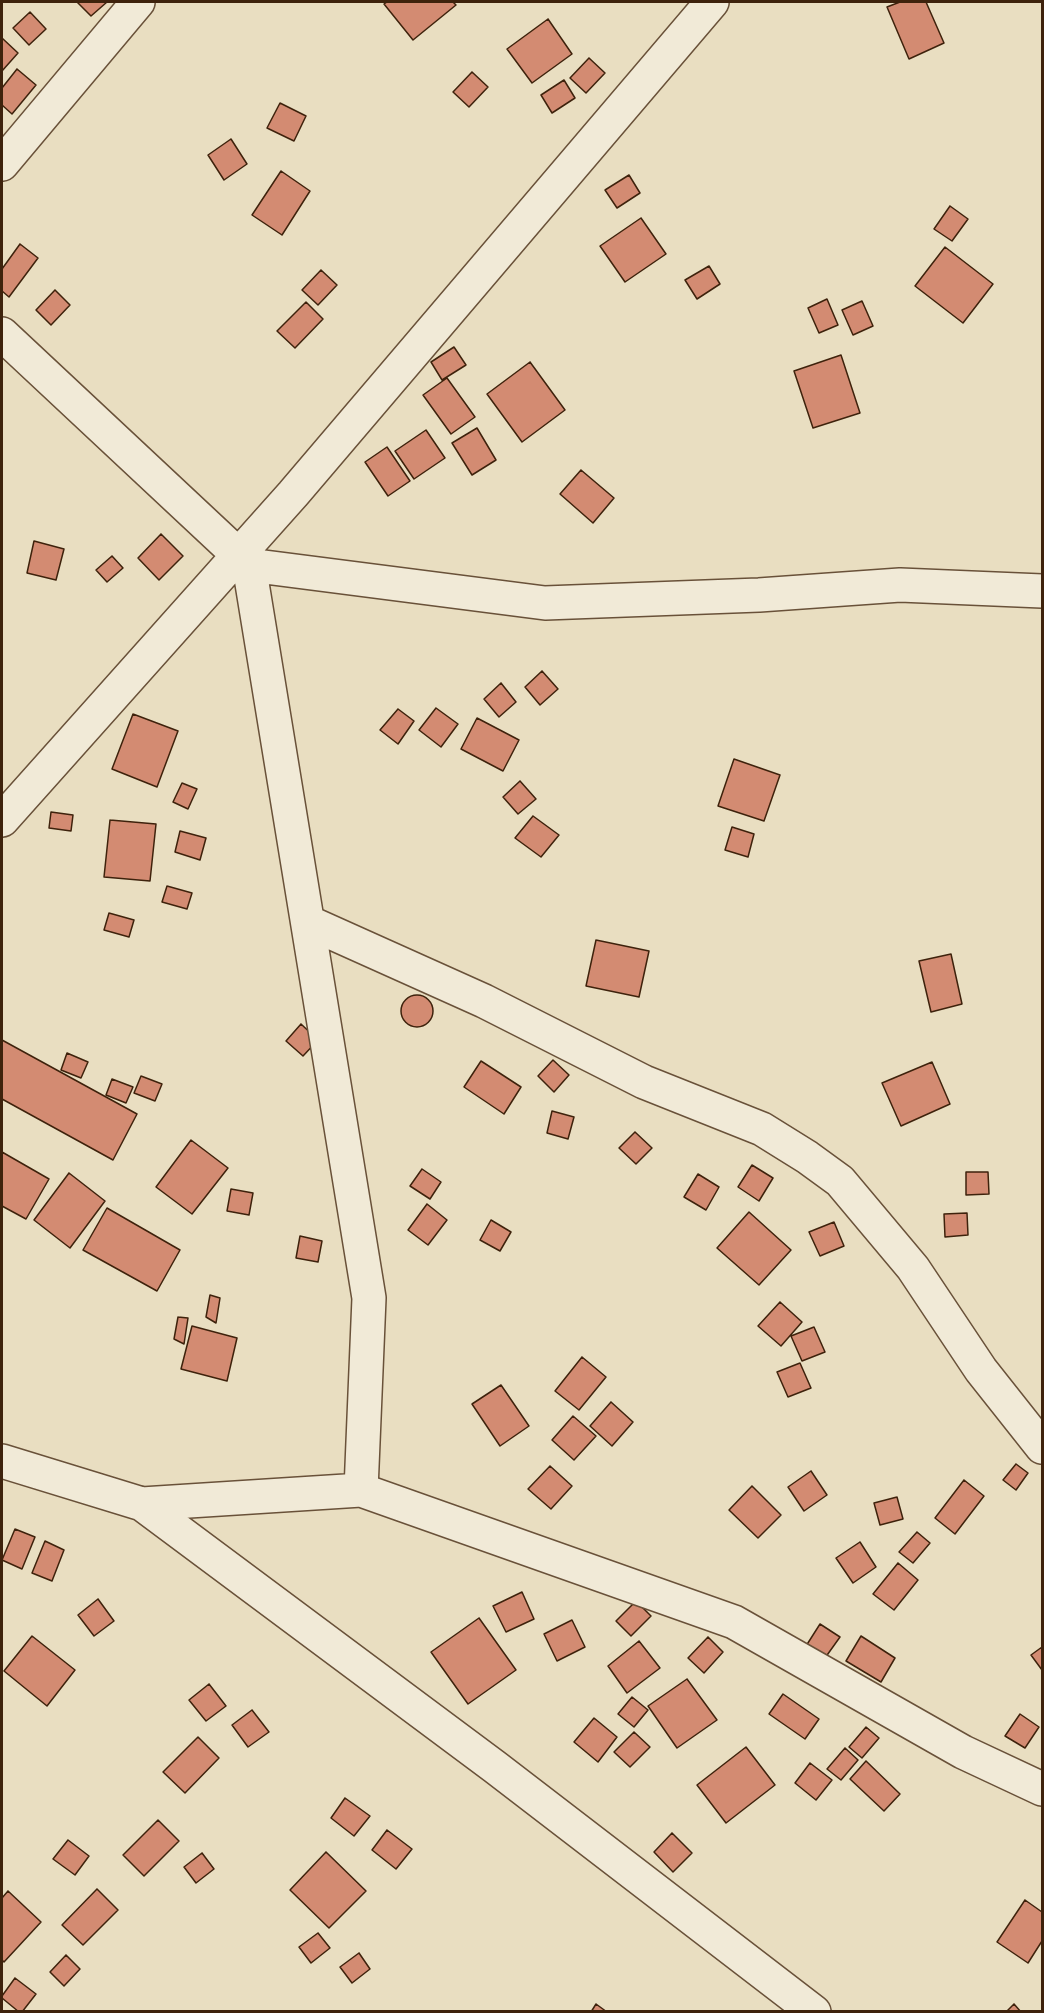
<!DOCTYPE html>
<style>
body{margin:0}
#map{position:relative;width:1044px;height:2013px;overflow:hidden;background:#e9dec1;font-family:"Old Standard TT",serif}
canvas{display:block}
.frame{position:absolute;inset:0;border:3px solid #3e220c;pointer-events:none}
</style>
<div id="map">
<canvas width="1044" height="2013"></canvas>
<div class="frame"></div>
</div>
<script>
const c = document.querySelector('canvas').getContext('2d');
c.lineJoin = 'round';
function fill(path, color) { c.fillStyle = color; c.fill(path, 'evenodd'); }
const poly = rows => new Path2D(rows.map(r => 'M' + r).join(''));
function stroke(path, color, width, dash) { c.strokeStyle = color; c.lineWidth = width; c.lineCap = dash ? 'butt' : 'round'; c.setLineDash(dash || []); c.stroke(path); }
const building = poly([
 [77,2,107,2,91,16,77,2],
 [387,2,453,2,456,5,413,40,384,4,387,2],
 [900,2,926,2,944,43,909,59,887,7,900,2],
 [30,12,46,29,29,45,13,28,30,12],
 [548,19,572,54,532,83,507,49,548,19],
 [2,38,18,53,2,71,2,38],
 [589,58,605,73,586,93,570,78,589,58],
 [17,69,36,85,12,114,2,105,2,88,17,69],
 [472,72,488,87,469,107,453,92,472,72],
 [564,80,575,98,552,113,541,95,564,80],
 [280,103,306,116,294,141,267,128,280,103],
 [231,139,247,164,224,180,208,155,231,139],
 [281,171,310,191,282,235,252,215,281,171],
 [629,175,640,193,617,208,605,190,629,175],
 [950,206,968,219,952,241,934,229,950,206],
 [641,218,666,254,625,282,600,246,641,218],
 [20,244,38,258,9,297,2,291,2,269,20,244],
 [945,247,993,284,963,323,915,286,945,247],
 [709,266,720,284,697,299,685,280,709,266],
 [321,270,337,285,318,305,302,290,321,270],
 [55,290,70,305,51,325,36,310,55,290],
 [827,299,838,325,819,333,808,308,827,299],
 [862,301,873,326,853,335,842,310,862,301],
 [306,302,323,319,295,348,277,331,306,302],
 [454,347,466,365,442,380,431,362,454,347],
 [841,355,860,413,813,428,794,371,841,355],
 [530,362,565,410,522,442,487,394,530,362],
 [447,378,475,417,451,434,423,395,447,378],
 [477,428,496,460,472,475,452,443,477,428],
 [426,430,445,458,414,479,395,451,426,430],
 [387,447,410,481,388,496,365,462,387,447],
 [581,470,614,498,593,523,560,494,581,470],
 [161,534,183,556,159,580,138,558,161,534],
 [34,541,64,549,56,580,27,573,34,541],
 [112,556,123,568,107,582,96,570,112,556],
 [542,671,558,689,540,705,525,687,542,671],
 [501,683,516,702,499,717,484,699,501,683],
 [436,708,458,724,441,747,419,730,436,708],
 [398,709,414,721,398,744,380,730,398,709],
 [133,714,178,731,157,787,112,769,133,714],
 [477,718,519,740,503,771,461,749,477,718],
 [734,759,780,775,764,821,718,806,734,759],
 [520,781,536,799,518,814,503,797,520,781],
 [182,783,197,789,188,809,173,802,182,783],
 [51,812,73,815,71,831,49,828,51,812],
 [533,816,559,835,541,857,515,838,533,816],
 [110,820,156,824,150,881,104,877,110,820],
 [732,827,754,834,748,857,725,850,732,827],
 [180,831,206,838,200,860,175,852,180,831],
 [167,886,192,893,187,909,162,902,167,886],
 [109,913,134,920,129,937,104,930,109,913],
 [596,940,649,951,639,997,586,986,596,940],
 [951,954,962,1004,931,1012,919,961,951,954],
 '401 1011a16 16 0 1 1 32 0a16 16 0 1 1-32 0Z',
 [301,1024,318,1040,303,1056,286,1041,301,1024],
 [2,1040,137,1114,113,1160,2,1099,2,1040],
 [67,1053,88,1062,81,1078,61,1070,67,1053],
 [553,1060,569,1075,554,1092,538,1076,553,1060],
 [481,1061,521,1087,504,1114,464,1087,481,1061],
 [932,1062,950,1104,901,1126,882,1083,932,1062],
 [141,1076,162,1084,155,1101,134,1093,141,1076],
 [112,1079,133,1087,126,1103,106,1095,112,1079],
 [552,1111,574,1117,568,1139,547,1133,552,1111],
 [635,1132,652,1148,636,1164,619,1148,635,1132],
 [191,1140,228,1168,192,1214,156,1187,191,1140],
 [2,1152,49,1179,26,1219,2,1206,2,1152],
 [752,1165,773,1178,759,1201,738,1187,752,1165],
 [422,1169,441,1182,430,1199,410,1186,422,1169],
 [966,1172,988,1172,989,1194,966,1195,966,1172],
 [69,1173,105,1201,70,1248,34,1220,69,1173],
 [698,1174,719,1187,706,1210,684,1197,698,1174],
 [231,1189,253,1193,249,1215,227,1211,231,1189],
 [427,1204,447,1220,428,1245,408,1230,427,1204],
 [107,1208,180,1250,157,1291,83,1250,107,1208],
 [749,1212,791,1250,759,1285,717,1248,749,1212],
 [967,1213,968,1235,945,1237,944,1214,967,1213],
 [491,1220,511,1232,500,1251,480,1240,491,1220],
 [834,1222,844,1246,820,1256,809,1232,834,1222],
 [300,1236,322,1241,318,1262,296,1258,300,1236],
 [210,1295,220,1298,216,1323,206,1317,210,1295],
 [780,1302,802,1322,781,1346,758,1326,780,1302],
 [178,1317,188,1318,184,1344,174,1339,178,1317],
 [192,1326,237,1338,227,1381,181,1369,192,1326],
 [814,1327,825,1352,802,1361,791,1336,814,1327],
 [582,1357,606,1377,579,1410,555,1391,582,1357],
 [800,1363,811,1388,788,1397,777,1372,800,1363],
 [501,1385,529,1426,500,1446,472,1404,501,1385],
 [611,1402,633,1422,612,1446,590,1426,611,1402],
 [573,1416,596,1436,574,1460,552,1440,573,1416],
 [1016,1464,1028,1473,1016,1490,1003,1480,1016,1464],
 [550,1466,572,1486,551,1509,528,1489,550,1466],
 [811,1471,827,1495,804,1511,788,1487,811,1471],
 [964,1480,984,1496,955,1534,935,1518,964,1480],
 [752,1486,781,1515,758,1538,729,1510,752,1486],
 [897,1497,903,1519,880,1525,874,1503,897,1497],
 [15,1529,35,1537,22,1569,2,1560,15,1529],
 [917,1532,930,1543,913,1563,899,1552,917,1532],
 [45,1541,64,1550,52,1581,32,1573,45,1541],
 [860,1542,876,1567,853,1583,836,1558,860,1542],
 [898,1563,918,1580,894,1610,873,1594,898,1563],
 [522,1592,534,1619,506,1632,493,1606,522,1592],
 [98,1599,114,1621,94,1636,78,1615,98,1599],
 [636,1601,651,1616,631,1636,616,1621,636,1601],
 [479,1618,516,1670,468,1704,431,1652,479,1618],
 [572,1620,585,1647,557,1661,544,1634,572,1620],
 [820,1624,840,1637,825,1658,806,1646,820,1624],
 [32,1636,75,1670,47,1706,4,1671,32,1636],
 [861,1636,895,1658,881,1682,846,1661,861,1636],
 [708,1637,723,1652,704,1673,688,1658,708,1637],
 [639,1641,660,1668,627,1693,608,1666,639,1641],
 [1042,1647,1042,1670,1031,1655,1042,1647],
 [687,1679,717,1720,677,1748,648,1706,687,1679],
 [209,1684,226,1706,206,1721,189,1700,209,1684],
 [783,1694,819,1719,805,1739,769,1714,783,1694],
 [632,1697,648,1710,634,1727,618,1714,632,1697],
 [252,1710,269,1732,248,1747,232,1725,252,1710],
 [1020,1714,1039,1727,1025,1748,1005,1736,1020,1714],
 [594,1718,617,1737,598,1762,574,1742,594,1718],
 [866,1727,879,1738,862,1758,849,1747,866,1727],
 [634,1732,650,1747,630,1767,614,1752,634,1732],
 [198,1737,219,1758,185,1793,163,1772,198,1737],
 [746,1747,775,1785,726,1823,697,1785,746,1747],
 [845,1748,858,1760,841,1780,827,1769,845,1748],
 [866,1761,900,1794,884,1811,850,1779,866,1761],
 [810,1763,832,1780,816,1800,795,1783,810,1763],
 [345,1798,370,1816,354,1836,331,1818,345,1798],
 [158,1820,179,1841,144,1876,123,1855,158,1820],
 [387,1830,412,1849,396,1869,372,1850,387,1830],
 [672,1833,692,1853,673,1872,654,1852,672,1833],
 [68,1840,89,1856,75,1875,53,1859,68,1840],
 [326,1852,366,1891,329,1928,290,1890,326,1852],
 [202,1853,214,1869,196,1883,184,1867,202,1853],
 [97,1889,118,1910,83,1945,62,1925,97,1889],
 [8,1891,41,1922,4,1962,2,1960,2,1898,8,1891],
 [1025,1900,1042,1912,1042,1941,1028,1963,997,1942,1025,1900],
 [318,1933,330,1948,311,1963,299,1947,318,1933],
 [359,1953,370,1969,352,1983,340,1967,359,1953],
 [66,1955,80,1969,64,1986,50,1972,66,1955],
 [15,1978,36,1994,22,2012,19,2012,2,1998,2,1996,15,1978],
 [596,2004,607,2012,591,2012,596,2004],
 [1014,2004,1021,2012,1006,2012,1014,2004]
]);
const street = poly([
 [2,164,138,2],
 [2,334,249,565,369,1298,361,1490,142,1504],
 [249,565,545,603,759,595,900,585,1042,591],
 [2,820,293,494,712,2],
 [308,922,484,1001,644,1082,762,1129,807,1157,840,1181,913,1268,981,1370,1042,1447],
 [2,1461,142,1504,495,1767,814,2012],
 [361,1490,734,1622,963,1752,1042,1789]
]);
fill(building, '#d38b72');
stroke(building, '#3e220c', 1.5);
stroke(street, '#695139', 36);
stroke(street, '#f1ead7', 33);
</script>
